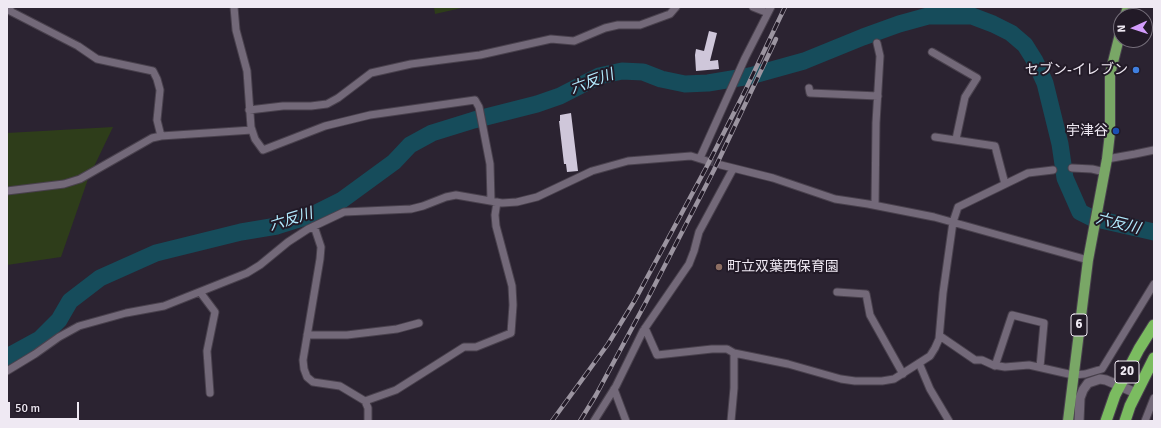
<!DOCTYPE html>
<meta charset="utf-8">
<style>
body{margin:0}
#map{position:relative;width:1161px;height:428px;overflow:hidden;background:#2b2331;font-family:Signika,sans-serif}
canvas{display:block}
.frame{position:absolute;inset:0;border:8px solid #efe9f3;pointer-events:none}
.north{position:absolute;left:1113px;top:8px;width:40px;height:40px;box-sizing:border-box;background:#221a27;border:1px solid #746d79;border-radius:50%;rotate:267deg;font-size:11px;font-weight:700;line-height:16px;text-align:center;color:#efe9f3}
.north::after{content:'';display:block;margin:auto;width:14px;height:18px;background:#d39cfc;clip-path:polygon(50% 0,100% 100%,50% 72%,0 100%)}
.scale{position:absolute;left:8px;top:402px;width:71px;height:18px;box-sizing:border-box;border:2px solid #efe9f3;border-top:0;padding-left:5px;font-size:12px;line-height:14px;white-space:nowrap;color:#efe9f3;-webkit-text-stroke:3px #221a27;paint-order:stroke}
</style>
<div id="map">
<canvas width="1161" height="428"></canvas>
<div class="frame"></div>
<div class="north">N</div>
<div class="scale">50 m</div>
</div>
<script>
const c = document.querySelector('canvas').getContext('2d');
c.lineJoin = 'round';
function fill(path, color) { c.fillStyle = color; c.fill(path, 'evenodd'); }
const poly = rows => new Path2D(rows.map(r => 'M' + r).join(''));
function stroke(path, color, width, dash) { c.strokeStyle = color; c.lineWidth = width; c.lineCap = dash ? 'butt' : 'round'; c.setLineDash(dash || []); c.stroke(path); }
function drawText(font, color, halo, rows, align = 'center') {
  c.font = font + ' Signika,"Noto Sans JP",sans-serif'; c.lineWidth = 4; c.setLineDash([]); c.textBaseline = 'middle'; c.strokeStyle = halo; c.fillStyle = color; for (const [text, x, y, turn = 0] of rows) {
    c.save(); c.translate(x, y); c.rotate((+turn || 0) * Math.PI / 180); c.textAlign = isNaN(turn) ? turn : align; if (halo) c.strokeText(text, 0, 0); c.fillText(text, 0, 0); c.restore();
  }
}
const green = poly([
 [434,7,466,7,435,14],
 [113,127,88,179,61,257,7,265,7,133]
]);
const river = poly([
 [7,357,40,339,59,320,70,301,100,278,156,253,241,232,277,226,312,215,342,200,394,162,410,145,432,133,474,120,537,104,560,96,599,76,622,71,643,72,661,79,685,84,708,83,750,76,804,61,863,37,899,24,928,16,972,16,993,24,1011,33,1025,45,1035,61,1045,83,1060,144,1065,178,1080,212,1092,218,1154,232]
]);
const building = poly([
 [709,31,717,33,710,61,718,60,719,69,696,71,695,55,696,49,704,51],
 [571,113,578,171,567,172,566,164,564,164,559,121,560,121,560,115]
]);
const minorTunnel = poly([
 [707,161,721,165]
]);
const minor = poly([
 [10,7,10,11,78,46,97,59,153,71,157,79,160,90,157,120,161,136],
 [234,7,236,30,247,71,251,127,255,139,263,150,325,126,370,115,475,100,479,107,490,164,491,201],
 [753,7,768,13],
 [932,52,977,78,965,97,956,139],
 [809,88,810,93,878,96],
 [249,110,283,106,311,106,327,104,338,98,371,73,411,64,480,55,551,39,574,41,605,28,618,25,640,25,670,14,676,7],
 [935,137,995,146,1005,184],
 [700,158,745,58,771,7],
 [1107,159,1135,154,1154,150],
 [721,165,773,178,835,199,868,204,934,217,1088,260],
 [1072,168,1092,169,1105,172],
 [7,191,64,184,80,179,152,138,161,136,252,130],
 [875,205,876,123,880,56,877,43],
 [314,226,321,247,320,259,303,360,304,369,307,377,313,382,340,386,365,401,368,408,368,421],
 [200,292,215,312,207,351,210,393],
 [837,292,866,294,870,315,903,374],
 [645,328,657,355,712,349,727,349,734,353,788,364,841,379,855,381,882,381,894,379,930,356,935,348,939,339,943,293,953,222,958,207,1028,173,1053,170],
 [307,335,347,335,397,329,419,323],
 [940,336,975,360,982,360,993,365,1005,367,1029,365,1073,375,1085,374,1102,369,1154,284],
 [919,363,930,389,949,421],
 [995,366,1012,315,1044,323,1040,367],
 [7,371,35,354,59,337,79,326,126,313,164,306,247,273,260,265,288,242,308,229,344,212,411,209,423,206,446,197,456,195,502,203,517,202,537,197,592,171,628,161,691,156,707,161],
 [614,389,626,421],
 [365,401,396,390,464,347,476,347,511,333,513,305,512,286,496,226,495,215,497,202],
 [594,421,616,386,643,331,689,264,694,251,699,232,733,169],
 [731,421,734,388,734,353],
 [1145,421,1154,398]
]);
const tertiary = poly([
 [1079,421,1080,398,1083,390,1088,383,1100,379,1106,380,1136,393]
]);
const primary = poly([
 [1125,16,1128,7],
 [1068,421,1088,260,1107,159,1110,133,1110,74,1121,30]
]);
const trunk = poly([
 [1106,421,1115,395,1139,349,1154,325],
 [1125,421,1130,406,1154,358]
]);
const rail = poly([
 [552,421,608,344,635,300,706,168,746,89,785,7],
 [580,421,596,395,646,302,714,170,776,39]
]);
const markers = [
 [1136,70,4,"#3f7fe0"],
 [1116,131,4,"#1a4fb4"],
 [719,267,4,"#8d6e63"]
];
const shields = [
 [1079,325,16],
 [1127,372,24]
];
const shieldNames = [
 ["6",1079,325],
 ["20",1127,372]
];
const poiNames = [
 ["セブン-イレブン",1128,70],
 ["宇津谷",1108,131],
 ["町立双葉西保育園",727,267,"left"]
];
const waterNames = [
 ["六反川",592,82,-20],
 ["六反川",291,220,-17],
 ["六反川",1118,224,14]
];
fill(green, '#2e3d1a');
stroke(river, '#164c5b', 17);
fill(building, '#cfc7da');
stroke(minorTunnel, '#48414e', 7, [7, 3.5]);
stroke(minor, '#49414d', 9);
stroke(tertiary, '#49414d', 11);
stroke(primary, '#49414d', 12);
stroke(trunk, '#49414d', 13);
stroke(minor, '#736979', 7);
stroke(tertiary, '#736979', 9);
stroke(primary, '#79a766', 10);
stroke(trunk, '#7bbc60', 11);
stroke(rail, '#9b94a0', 4.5);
stroke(rail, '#221a27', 3, [9]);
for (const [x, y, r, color] of markers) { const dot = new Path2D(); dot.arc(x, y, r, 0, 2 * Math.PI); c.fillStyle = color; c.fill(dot); stroke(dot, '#221a27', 1.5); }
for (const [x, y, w] of shields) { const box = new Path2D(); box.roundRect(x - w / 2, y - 11, w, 22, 3); c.fillStyle = '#221a27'; c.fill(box); stroke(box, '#efe9f3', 1); }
drawText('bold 13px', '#efe9f3', null, shieldNames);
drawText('14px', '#efe9f3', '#221a27', poiNames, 'right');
drawText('italic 15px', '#b2ebfe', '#221a27', waterNames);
</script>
